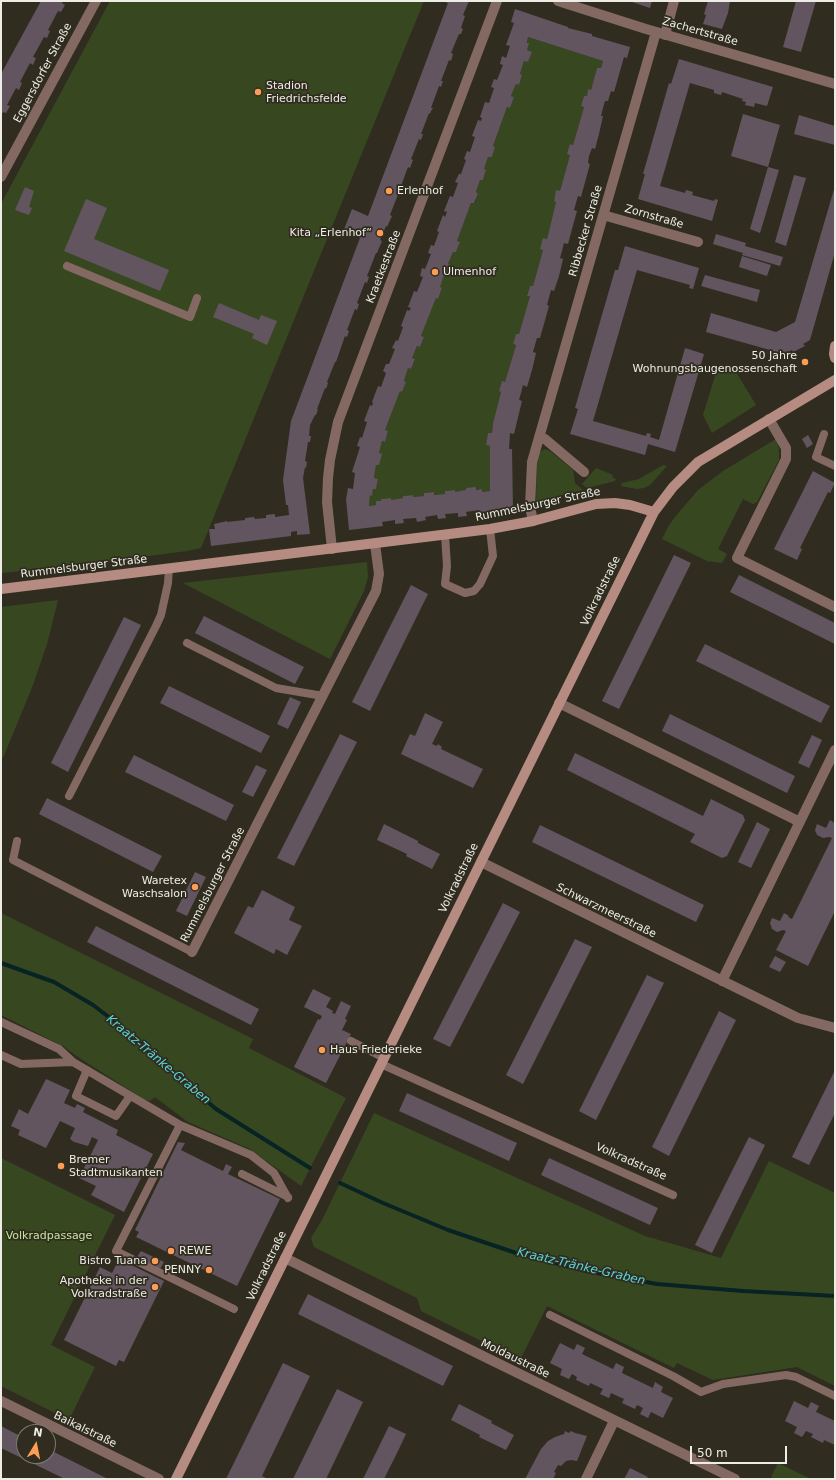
<!DOCTYPE html>
<meta charset="utf-8">
<style>
body{margin:0}
#map{position:relative;width:836px;height:1480px;overflow:hidden;background:#302d20;font-family:"DejaVu Sans",sans-serif}
canvas{display:block}
.frame{position:absolute;inset:0;border:2px solid #eeede5;pointer-events:none}
.north{position:absolute;left:16px;top:1424px;width:40px;height:40px;box-sizing:border-box;background:#302d20;border:1px solid #7c7a6f;border-radius:50%;rotate:10deg;font-size:11px;font-weight:700;line-height:16px;text-align:center;color:#eeede5}
.north::after{content:'';display:block;margin:auto;width:14px;height:18px;background:#fd9d55;clip-path:polygon(50% 0,100% 100%,50% 72%,0 100%)}
.scale{position:absolute;left:690px;top:1446px;width:97px;height:18px;box-sizing:border-box;border:2px solid #eeede5;border-top:0;padding-left:5px;font-size:12px;line-height:14px;white-space:nowrap;color:#eeede5;-webkit-text-stroke:3px #302d20;paint-order:stroke}
</style>
<div id="map">
<canvas width="836" height="1480"></canvas>
<div class="frame"></div>
<div class="north">N</div>
<div class="scale">50 m</div>
</div>
<script>
const c = document.querySelector('canvas').getContext('2d');
c.lineJoin = 'round';
function fill(path, color) { c.fillStyle = color; c.fill(path, 'evenodd'); }
const poly = rows => new Path2D(rows.map(r => 'M' + r).join(''));
function stroke(path, color, width, dash) { c.strokeStyle = color; c.lineWidth = width; c.lineCap = dash ? 'butt' : 'round'; c.setLineDash(dash || []); c.stroke(path); }
function drawText(font, color, halo, rows, align = 'center') {
  c.font = font + ' "DejaVu Sans",sans-serif'; c.lineWidth = 3.5; c.setLineDash([]); c.textBaseline = 'middle'; c.strokeStyle = halo; c.fillStyle = color; for (const [text, x, y, turn = 0] of rows) {
    c.save(); c.translate(x, y); c.rotate((+turn || 0) * Math.PI / 180); c.textAlign = isNaN(turn) ? turn : align; if (halo) c.strokeText(text, 0, 0); c.fillText(text, 0, 0); c.restore();
  }
}
const green = poly([
 [110,1,424,1,201,548,187,551,63,567,1,573,1,204],
 [528,37,603,61,601,68,597,68,591,90,588,90,587,96,584,96,581,106,584,107,573,145,570,144,570,155,560,191,556,191,554,201,556,202,547,239,543,238,543,250,533,286,530,286,527,295,530,296,519,334,516,334,513,344,516,345,505,382,502,382,499,391,501,392,493,423,492,433,488,433,486,445,490,446,490,491,482,492,482,489,455,492,455,490,445,491,445,494,434,495,434,492,424,493,424,496,413,497,413,495,403,496,403,498,391,500,391,498,381,499,381,501,376,501,376,505,369,506,370,495,372,495,373,489,376,489,378,479,374,478,376,465,382,441,385,442,388,431,385,430,400,391,402,392,406,382,404,381,408,368,411,369,415,360,412,358,417,346,420,347,424,337,421,336,436,298,438,298,442,289,440,287,444,275,447,275,451,265,448,264,453,252,456,252,460,242,457,241,471,203,475,203,478,194,476,192,480,180,483,180,486,171,484,169,488,157,492,157,495,147,493,146,507,107,510,108,514,97,511,96,516,84,519,85,522,75,520,74,524,61,528,62,532,52,527,50],
 [733,367,756,405,712,433,703,415,716,373],
 [776,439,779,449,779,460,757,502,753,504,743,499,718,549,727,554,722,563,707,561,662,539,669,525,675,517,698,490,723,471],
 [544,449,550,451,573,470,575,483,583,490,536,502,537,456,539,453],
 [663,465,667,466,650,485,644,488,637,489,621,486,622,483,639,479],
 [596,468,613,475,612,477,616,479,615,481,587,488,582,484],
 [367,562,368,577,364,591,330,659,183,583],
 [58,600,47,644,33,685,3,758,1,757,1,607],
 [1,913,253,1039,249,1048,346,1098,301,1186,250,1149,188,1122,155,1097,150,1101,145,1100,78,1057,63,1046,1,1015],
 [374,1113,645,1236,721,1258,769,1161,835,1193,835,1386,797,1367,713,1380,677,1363,674,1368,547,1306,520,1360,421,1311,417,1298,314,1247,311,1238,322,1220],
 [1,1158,115,1215,51,1345,95,1367,69,1420,1,1386],
 [778,1463,811,1479,774,1479,771,1477]
]);
const stream = poly([
 [1,963,54,982,93,1005,114,1021,216,1109,310,1168],
 [340,1183,383,1203,448,1230,516,1253,586,1271,657,1284,743,1291,835,1296]
]);
const building = poly([
 [41,1,63,1,62,3,65,5,61,12,58,11,48,30,50,31,47,38,44,37,33,57,36,58,33,65,30,63,20,82,22,83,19,90,16,88,7,105,10,106,6,113,3,112,1,116,1,74],
 [442,1,469,1,463,15,465,16,461,28,463,29,461,34,459,34,451,53,453,54,451,61,449,60,441,81,443,81,441,87,439,86,431,108,433,108,431,111,430,114,429,113,421,134,423,134,421,140,419,139,411,159,413,160,410,168,408,167,401,186,402,187,400,193,399,192,390,215,392,216,387,227,386,226,380,240,382,241,377,253,376,253,367,276,369,277,367,283,365,282,357,303,359,304,357,310,355,309,347,330,349,331,347,337,345,336,336,362,335,362,327,382,328,383,326,389,325,388,317,409,318,409,316,415,315,415,310,425,309,436,311,436,310,442,308,442,305,461,307,462,306,468,305,467,303,478,310,534,297,535,297,531,291,532,291,536,211,546,209,529,215,529,214,524,227,521,227,522,245,520,245,518,254,517,255,519,266,518,266,515,275,514,275,517,289,515,288,505,286,505,283,480,291,421,360,238,343,232,352,209,368,216,448,3],
 [629,1,652,1,650,8],
 [708,1,730,1,728,13,722,29,703,24,706,15,704,14],
 [796,1,816,1,801,52,783,47],
 [515,9,568,27,568,28,592,34,592,36,630,47,627,58,624,57,614,92,611,91,608,101,605,101,603,108,601,116,603,116,599,134,595,149,592,148,589,156,588,163,590,164,581,197,578,196,574,210,577,211,572,229,568,244,564,243,562,251,560,258,563,259,559,276,554,291,551,290,547,305,549,306,540,338,537,338,533,352,536,353,532,370,527,387,523,385,521,393,519,400,522,401,514,434,510,433,509,449,512,449,513,510,479,514,479,510,466,512,467,516,458,517,458,513,445,514,446,518,438,519,437,515,425,517,426,520,417,522,416,518,403,519,404,523,395,524,395,520,382,522,383,526,349,530,346,499,348,488,353,489,355,473,352,472,360,447,357,446,360,437,362,438,367,422,364,421,370,405,372,406,373,403,372,402,378,386,381,387,386,373,383,371,386,364,389,364,395,349,392,348,396,340,398,341,403,327,401,326,407,310,409,311,411,308,408,307,414,291,417,292,423,277,420,276,422,268,425,269,431,254,428,253,431,245,434,246,439,232,437,231,443,215,445,217,447,212,444,211,450,196,453,197,458,183,455,182,459,174,461,174,466,160,464,159,467,151,470,152,475,137,472,136,478,120,481,121,482,118,480,117,485,102,489,103,494,88,491,87,494,79,497,80,503,65,500,64,502,56,506,58,510,46,506,45,514,23,511,22],
 [528,37,603,61,601,68,597,68,591,90,588,89,587,96,584,96,581,106,584,107,573,145,570,144,567,154,570,155,560,191,556,190,554,201,556,202,547,239,543,238,540,249,543,250,533,286,530,286,527,296,530,296,519,334,516,334,513,344,516,345,505,382,502,381,499,391,501,392,493,423,492,433,488,433,486,445,490,446,490,491,482,492,482,489,476,490,476,487,466,488,466,490,455,492,455,490,445,491,445,494,434,495,434,492,424,493,424,496,413,497,413,495,403,496,403,498,391,500,391,498,381,499,381,501,376,501,376,505,369,506,370,495,372,496,373,489,376,489,378,479,374,478,376,465,379,465,382,454,379,453,382,441,385,442,388,431,385,430,400,391,402,392,406,382,404,381,408,368,411,369,415,359,412,358,417,346,420,347,424,337,421,336,436,298,438,299,442,288,440,287,444,275,447,275,451,265,448,264,453,252,456,252,460,242,457,241,471,203,474,203,478,194,476,192,480,180,483,180,486,170,484,169,488,157,492,157,495,147,493,146,507,107,510,108,514,97,511,96,516,84,519,85,522,75,520,74,524,61,528,62,532,52,527,50,529,43,527,43],
 [679,59,773,87,767,106,755,103,754,107,745,105,746,102,742,101,743,99,722,92,721,95,714,93,714,90,690,83,660,186,685,193,686,190,693,192,692,195,714,201,715,199,718,200,712,221,638,199,645,174,643,174,669,83,671,84],
 [743,114,780,125,768,167,731,156],
 [799,115,835,126,835,145,794,134],
 [768,167,779,170,760,233,750,229],
 [794,175,806,178,786,246,775,242],
 [835,186,835,252,810,340,803,344,805,346,793,352,792,350,784,354,706,332,711,313,776,332,795,322],
 [25,187,34,191,29,207,32,208,29,215,15,210],
 [86,199,107,208,94,239,169,270,160,291,64,251],
 [716,234,746,243,745,246,783,257,780,266,742,255,743,253,713,244],
 [625,246,699,268,693,289,689,288,690,285,637,270,593,421,646,436,647,433,651,434,650,437,659,440,685,348,704,354,675,452,648,444,645,455,570,434,578,409,575,408,615,270,618,270],
 [742,256,771,265,767,276,739,267],
 [705,275,760,290,757,302,701,286],
 [219,303,259,320,261,315,277,321,267,345,252,338,254,334,213,317],
 [808,435,813,444,807,448,802,439],
 [813,471,835,483,830,493,828,492,800,548,802,549,797,560,774,549],
 [674,555,691,563,619,709,602,701],
 [739,575,835,623,835,644,730,592],
 [411,585,428,594,370,711,352,702],
 [204,616,304,667,295,684,195,633],
 [124,617,141,625,68,772,51,763],
 [705,644,830,706,821,723,696,661],
 [169,686,270,736,261,753,160,703],
 [290,697,301,702,288,729,277,724],
 [425,713,443,722,432,744,437,746,438,744,442,747,441,749,483,769,473,788,401,754,410,734,415,736],
 [670,714,795,776,787,793,662,731],
 [340,734,357,742,294,866,277,858],
 [812,735,822,740,809,768,798,763],
 [575,753,703,816,711,799,743,815,745,820,727,856,722,858,690,842,695,834,567,770],
 [134,755,234,805,226,821,125,772],
 [256,765,267,770,253,797,242,792],
 [47,798,162,856,153,872,39,814],
 [830,820,835,823,835,911,808,966,776,950,786,931,783,930,777,932,772,929,770,923,772,918,780,921,784,913,789,916,788,917,792,919,832,838,829,837,823,838,817,835,815,830,817,824,826,828],
 [757,822,770,829,751,868,738,862],
 [384,824,418,841,418,843,440,854,432,869,406,856,407,854,377,840],
 [540,825,704,905,696,922,532,842],
 [195,872,206,877,187,916,176,911],
 [262,890,295,907,289,920,302,926,287,955,276,949,274,954,234,933,248,906,253,908],
 [503,903,520,912,450,1047,433,1039],
 [96,926,259,1009,251,1025,87,942],
 [575,939,592,947,523,1084,506,1075],
 [775,956,786,962,780,972,769,967],
 [647,975,664,983,596,1120,579,1111],
 [313,989,331,998,326,1007,333,1011,332,1013,335,1014,341,1001,351,1006,345,1019,347,1020,342,1030,351,1034,326,1083,294,1067,318,1019,320,1020,322,1016,304,1007],
 [719,1011,736,1020,669,1156,652,1147],
 [835,1070,835,1113,809,1165,792,1157],
 [46,1079,70,1090,64,1103,75,1108,77,1104,85,1108,83,1112,118,1130,116,1135,153,1154,124,1212,91,1195,96,1186,79,1178,98,1140,92,1137,88,1146,74,1142,70,1139,75,1128,60,1121,46,1148,18,1135,20,1130,11,1126,19,1109,28,1114],
 [407,1093,517,1143,509,1161,399,1111],
 [749,1137,765,1145,712,1253,695,1245],
 [178,1142,185,1143,181,1150,223,1171,226,1164,232,1167,228,1174,280,1199,237,1286,136,1237,139,1232,135,1230],
 [549,1158,658,1208,650,1225,541,1175],
 [141,1251,164,1262,160,1269,137,1257],
 [119,1259,164,1281,124,1362,119,1360,116,1366,64,1340,100,1267,112,1273],
 [308,1294,453,1366,443,1386,298,1314],
 [560,1343,574,1350,577,1344,585,1348,582,1354,613,1369,616,1363,624,1367,622,1373,653,1388,655,1382,663,1387,661,1392,673,1398,663,1418,651,1412,648,1418,640,1414,643,1408,637,1405,635,1409,622,1403,624,1399,611,1393,609,1398,600,1394,603,1389,590,1383,589,1386,576,1380,577,1377,572,1374,569,1379,560,1375,562,1369,550,1363],
 [283,1363,310,1376,262,1476,268,1479,226,1479],
 [337,1389,363,1402,326,1479,293,1479],
 [794,1401,808,1408,811,1402,819,1406,816,1412,835,1421,835,1445,824,1440,823,1443,811,1437,813,1434,806,1431,802,1437,794,1433,797,1427,785,1421],
 [459,1404,492,1421,491,1423,514,1435,506,1450,479,1437,480,1435,451,1420],
 [1,1426,24,1438,24,1456,48,1456,48,1449,108,1479,65,1479,1,1448],
 [389,1426,406,1434,399,1449,384,1479,363,1479],
 [565,1431,569,1433,571,1431,575,1433,587,1436,577,1461,571,1460,566,1461,561,1466,558,1465,554,1472,556,1473,553,1479,525,1479,541,1449,548,1441,555,1437,564,1434],
 [630,1468,648,1477,646,1479,624,1479]
]);
const lane = poly([
 [67,266,190,317,197,298],
 [824,434,816,457,835,466],
 [445,535,447,566,445,584,465,593,474,591,480,584,493,556,490,529],
 [187,643,276,688,323,696],
 [69,796,156,626,161,615,168,583,169,568],
 [17,841,13,860,192,952],
 [1,1022,59,1049,73,1062,180,1125,251,1155,274,1173,288,1198],
 [351,1041,384,1058],
 [1,1055,21,1064,73,1062],
 [381,1064,673,1195],
 [87,1070,76,1096,116,1116,130,1096],
 [180,1125,116,1251,234,1309],
 [242,1174,288,1197],
 [550,1315,673,1376,701,1392,723,1384,786,1375,796,1377,835,1396]
]);
const street = poly([
 [558,1,646,29,835,84],
 [665,35,674,1],
 [1,177,96,1],
 [603,215,698,242],
 [769,419,786,448,786,459,737,558,835,607],
 [539,437,545,439,584,472],
 [533,521,530,507,532,462,656,32],
 [332,549,327,502,328,478,330,460,338,422,497,1],
 [559,703,800,822],
 [481,862,798,1018,835,1028],
 [192,952,376,591,379,574,375,544],
 [722,981,835,750],
 [285,1258,489,1359,735,1479],
 [1,1401,159,1479],
 [586,1479,614,1421]
]);
const secondary = poly([
 [835,346,834,354,835,358],
 [1,589,490,529,533,521,596,504,615,503,630,505,654,512],
 [176,1479,654,512,673,487,698,462,835,380]
]);
const markers = [
 [258,92,4,"#fd9d55"],
 [389,191,4,"#fd9d55"],
 [380,233,4,"#fd9d55"],
 [435,272,4,"#fd9d55"],
 [805,362,4,"#fd9d55"],
 [195,887,4,"#fd9d55"],
 [322,1050,4,"#fd9d55"],
 [61,1166,4,"#fd9d55"],
 [171,1251,4,"#fd9d55"],
 [155,1261,4,"#fd9d55"],
 [209,1270,4,"#fd9d55"],
 [155,1287,4,"#fd9d55"]
];
const streetNames = [
 ["Zachertstraße",700,32,16],
 ["Eggersdorfer Straße",43,73,-62],
 ["Zornstraße",654,217,16],
 ["Ribbecker Straße",586,231,-74],
 ["Kraetkestraße",384,267,-69],
 ["Rummelsburger Straße",538,505,-12],
 ["Rummelsburger Straße",84,567,-7],
 ["Volkradstraße",601,591,-64],
 ["Volkradstraße",459,878,-64],
 ["Rummelsburger Straße",213,885,-63],
 ["Schwarzmeerstraße",606,911,26],
 ["Volkradstraße",631,1162,24],
 ["Volkradstraße",267,1266,-64],
 ["Moldaustraße",515,1359,26],
 ["Baikalstraße",85,1430,26]
];
const poiNames = [
 ["Stadion",266,86],
 ["Friedrichsfelde",266,99],
 ["Erlenhof",397,191],
 ["Kita „Erlenhof“",372,233,"right"],
 ["Ulmenhof",443,272],
 ["50 Jahre",797,356,"right"],
 ["Wohnungsbaugenossenschaft",797,369,"right"],
 ["Waretex",187,881,"right"],
 ["Waschsalon",187,894,"right"],
 ["Haus Friederieke",330,1050],
 ["Bremer",69,1160],
 ["Stadtmusikanten",69,1173],
 ["REWE",179,1251],
 ["Bistro Tuana",147,1261,"right"],
 ["PENNY",201,1270,"right"],
 ["Apotheke in der",147,1281,"right"],
 ["Volkradstraße",147,1294,"right"]
];
const parkNames = [
 ["Volkradpassage",49,1236]
];
const waterNames = [
 ["Kraatz-Tränke-Graben",158,1060,40],
 ["Kraatz-Tränke-Graben",581,1267,13]
];
fill(green, '#374821');
stroke(stream, '#082323', 4);
fill(building, '#62555f');
stroke(lane, '#846963', 8);
stroke(street, '#846963', 10);
stroke(secondary, '#b68b81', 10);
for (const [x, y, r, color] of markers) { const dot = new Path2D(); dot.arc(x, y, r, 0, 2 * Math.PI); c.fillStyle = color; c.fill(dot); stroke(dot, '#302d20', 1.5); }
drawText('11px', '#eeede5', '#302d20', streetNames);
drawText('11px', '#eeede5', '#302d20', poiNames, 'left');
drawText('11px', '#c2e697', '#302d20', parkNames);
drawText('italic 12px', '#59d6d7', '#302d20', waterNames);
</script>
